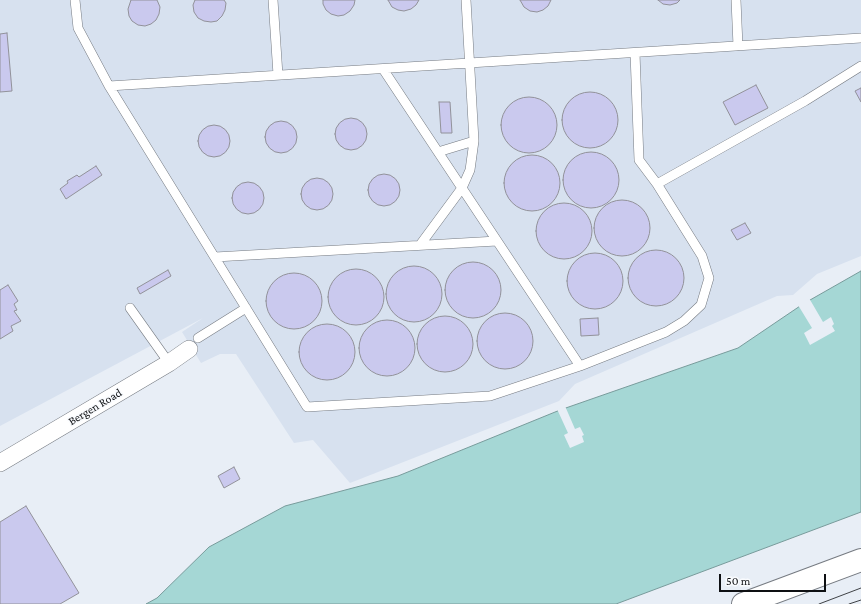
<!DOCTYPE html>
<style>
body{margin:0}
#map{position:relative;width:861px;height:604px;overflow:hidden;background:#e8eef6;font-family:"Crimson Pro",serif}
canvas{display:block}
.scale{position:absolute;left:719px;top:574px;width:107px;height:18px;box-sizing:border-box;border:2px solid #0e1013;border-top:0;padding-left:5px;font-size:12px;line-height:14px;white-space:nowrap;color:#0e1013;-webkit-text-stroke:3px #f9fbfe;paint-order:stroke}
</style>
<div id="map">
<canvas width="861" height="604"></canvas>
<div class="scale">50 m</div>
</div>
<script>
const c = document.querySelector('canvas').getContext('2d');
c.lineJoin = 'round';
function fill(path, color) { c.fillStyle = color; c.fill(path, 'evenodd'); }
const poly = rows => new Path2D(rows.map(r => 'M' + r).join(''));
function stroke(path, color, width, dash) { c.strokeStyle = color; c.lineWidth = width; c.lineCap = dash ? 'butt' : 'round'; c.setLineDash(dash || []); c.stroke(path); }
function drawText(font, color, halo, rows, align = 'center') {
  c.font = font + ' "Crimson Pro",serif'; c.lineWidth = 3; c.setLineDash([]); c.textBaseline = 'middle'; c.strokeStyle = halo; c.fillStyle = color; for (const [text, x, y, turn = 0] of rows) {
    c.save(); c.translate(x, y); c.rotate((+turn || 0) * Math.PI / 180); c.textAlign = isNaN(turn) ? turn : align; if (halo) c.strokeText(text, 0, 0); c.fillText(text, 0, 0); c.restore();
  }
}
const built = poly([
 [0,0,861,0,861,256,817,274,793,295,777,296,575,384,559,401,350,483,313,440,294,443,236,354,220,354,201,363,182,332,203,318,0,426]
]);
const water = poly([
 [861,271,861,512,616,604,146,604,157,598,209,547,285,506,398,476,560,410,738,348,803,304,861,271]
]);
const pier = poly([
 [809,298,823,322,831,317,834,324,832,326,835,331,810,345,804,333,812,328,798,305],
 [565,406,575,429,580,427,584,435,582,436,584,442,570,448,564,435,568,433,557,409]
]);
const building = poly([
 [131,0,157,0,160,7,159,14,156,20,151,24,145,26,138,25,132,21,129,16,128,9,131,0],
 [195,0,224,0,226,3,225,10,222,16,217,21,211,22,204,21,198,18,194,12,193,5,195,0],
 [323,0,355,0,354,5,350,11,344,15,338,16,331,14,326,10,323,4,323,0],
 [388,0,419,0,416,5,411,9,404,11,398,10,392,7,388,0],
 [520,0,551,0,548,6,543,10,537,12,530,11,524,7,520,0],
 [658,0,680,0,677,3,670,5,663,4,658,0],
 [7,33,12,91,0,92,0,34,7,33],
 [756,85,768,108,735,125,723,102,756,85],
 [861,88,861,102,855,91,861,88],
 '562 120a28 28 0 1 1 56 0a28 28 0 1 1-56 0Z',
 '501 125a28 28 0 1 1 56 0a28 28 0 1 1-56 0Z',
 [439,102,450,102,452,133,441,133,439,102],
 '335 134a16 16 0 1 1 32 0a16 16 0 1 1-32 0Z',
 '265 137a16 16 0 1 1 32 0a16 16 0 1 1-32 0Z',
 '198 141a16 16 0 1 1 32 0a16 16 0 1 1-32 0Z',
 '563 180a28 28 0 1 1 56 0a28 28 0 1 1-56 0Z',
 '504 183a28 28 0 1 1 56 0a28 28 0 1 1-56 0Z',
 [96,166,102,175,66,199,60,189,68,183,67,181,77,175,79,177,96,166],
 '368 190a16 16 0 1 1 32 0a16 16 0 1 1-32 0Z',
 '301 194a16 16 0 1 1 32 0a16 16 0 1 1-32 0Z',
 '232 198a16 16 0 1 1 32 0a16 16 0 1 1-32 0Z',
 '594 228a28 28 0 1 1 56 0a28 28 0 1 1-56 0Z',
 '536 231a28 28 0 1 1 56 0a28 28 0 1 1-56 0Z',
 [745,223,751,233,737,240,731,230,745,223],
 '628 278a28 28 0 1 1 56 0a28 28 0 1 1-56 0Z',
 '567 281a28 28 0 1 1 56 0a28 28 0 1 1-56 0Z',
 '445 290a28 28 0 1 1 56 0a28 28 0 1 1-56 0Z',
 '386 294a28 28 0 1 1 56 0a28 28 0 1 1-56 0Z',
 '328 297a28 28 0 1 1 56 0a28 28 0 1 1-56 0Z',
 [168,270,171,276,140,294,137,288,168,270],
 '266 301a28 28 0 1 1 56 0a28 28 0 1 1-56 0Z',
 [8,285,18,301,14,304,17,310,14,311,21,321,11,326,13,331,0,339,0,290,8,285],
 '477 341a28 28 0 1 1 56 0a28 28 0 1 1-56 0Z',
 '417 344a28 28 0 1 1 56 0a28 28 0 1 1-56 0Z',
 [598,318,599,335,581,336,580,319,598,318],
 '359 348a28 28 0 1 1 56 0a28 28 0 1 1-56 0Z',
 '299 352a28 28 0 1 1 56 0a28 28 0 1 1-56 0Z',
 [234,467,240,479,224,488,218,476,234,467],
 [26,506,79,593,60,604,0,604,0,522,26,506]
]);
const lane = poly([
 [75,0,78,28,109,86,307,407,490,396,580,366,666,332,684,321,701,305,709,278,702,256,657,184,639,160,635,53],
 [273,0,278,75],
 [736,0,738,46],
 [383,69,580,366],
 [109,86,861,38],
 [438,152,474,141],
 [657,184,805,101,861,66],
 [420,245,462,188,470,170,474,141,466,0],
 [215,257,497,241],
 [130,308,169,363],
 [198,338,246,308]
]);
const street = poly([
 [0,463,169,363,189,349]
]);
const secondary = poly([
 [743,604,861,560]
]);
const tram = poly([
 [819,604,861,588],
 [849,604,861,600]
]);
const streetNames = [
 ["Bergen Road",95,407,-31]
];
fill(built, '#d7e1ef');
fill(water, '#a5d7d5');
stroke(water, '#789b9b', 1);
fill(pier, '#e8eef6');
fill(building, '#cac9ee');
stroke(building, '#92929a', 1);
stroke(lane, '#767b82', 10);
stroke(street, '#767b82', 18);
stroke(secondary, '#767b82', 24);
stroke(lane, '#fff', 9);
stroke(street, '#fff', 17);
stroke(secondary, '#fff', 22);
stroke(tram, '#3f4246', 1);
drawText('12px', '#0e1013', '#f9fbfe', streetNames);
</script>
